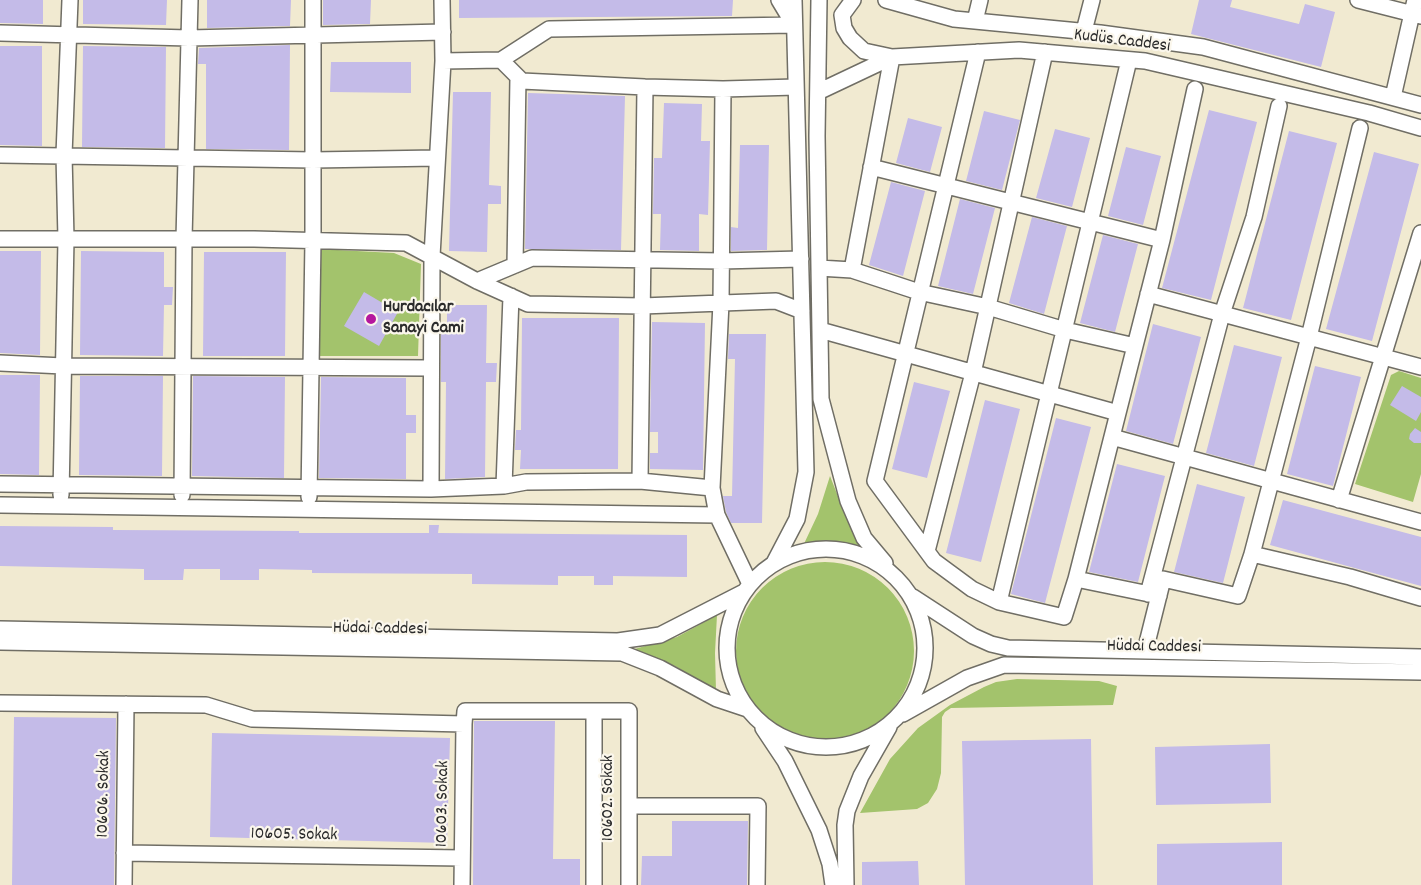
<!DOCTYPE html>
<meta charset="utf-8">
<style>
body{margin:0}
canvas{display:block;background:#f1ead1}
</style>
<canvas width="1421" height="885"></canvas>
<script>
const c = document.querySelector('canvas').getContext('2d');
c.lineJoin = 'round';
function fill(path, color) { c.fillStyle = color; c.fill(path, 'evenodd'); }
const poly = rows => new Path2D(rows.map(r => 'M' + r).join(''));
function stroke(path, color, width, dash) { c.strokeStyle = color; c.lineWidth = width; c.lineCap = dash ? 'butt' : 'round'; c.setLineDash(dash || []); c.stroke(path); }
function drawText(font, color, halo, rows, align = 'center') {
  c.font = font + ' Dekko,sans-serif'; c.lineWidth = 4.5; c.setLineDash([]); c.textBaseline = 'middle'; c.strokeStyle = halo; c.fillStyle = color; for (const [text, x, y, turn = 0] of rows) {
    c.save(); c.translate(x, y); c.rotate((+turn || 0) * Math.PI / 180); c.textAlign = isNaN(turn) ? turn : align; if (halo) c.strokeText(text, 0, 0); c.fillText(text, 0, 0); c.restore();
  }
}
const green = poly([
 [319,249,394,253,421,264,418,356,317,356],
 [1399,371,1421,378,1421,474,1413,502,1355,484,1391,375],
 [830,476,846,517,868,553,837,546,802,548,818,514],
 '736 651a89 89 0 1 1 178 0a89 89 0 1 1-178 0Z',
 [717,615,715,653,716,691,675,666,631,650,677,637],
 [1017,679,1099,681,1117,686,1113,705,951,708,945,712,942,717,941,773,937,789,928,803,917,809,860,813,890,759,918,728,950,705,984,687,996,682]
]);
const building = poly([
 [0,0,43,0,43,24,0,23],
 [83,0,167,0,166,25,83,24],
 [207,0,291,0,290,26,207,28],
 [323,0,371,0,370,24,323,25],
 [459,0,733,0,732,16,459,18],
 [1199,0,1232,0,1230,7,1299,24,1305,4,1335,12,1321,67,1191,34],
 [290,45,289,150,206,149,206,64,198,64,199,48],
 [0,46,42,46,42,146,0,145],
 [83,46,166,47,165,148,82,147],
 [331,62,411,62,411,93,330,92],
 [453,92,491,92,489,185,501,186,501,204,488,204,487,252,449,251],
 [528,93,625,96,621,250,525,249],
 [664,103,702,104,701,141,710,141,708,215,699,214,699,251,660,250,661,214,653,214,654,158,662,158],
 [1209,110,1257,122,1211,300,1162,288],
 [984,111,1020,120,1002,190,966,181],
 [908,118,942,127,930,172,896,163],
 [1055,129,1090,138,1072,207,1036,198],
 [1289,131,1337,143,1291,320,1243,308],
 [740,145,769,145,767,250,731,251,731,227,738,228],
 [1126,147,1161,156,1143,225,1108,216],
 [1374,152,1419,164,1372,341,1326,329],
 [891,182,925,191,903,276,869,265],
 [960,199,995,208,973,294,938,286],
 [1032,217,1067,226,1044,314,1009,303],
 [1103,235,1138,244,1115,332,1080,323],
 [0,251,41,251,40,355,0,353],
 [81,251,164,252,164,287,173,287,172,305,164,305,163,356,80,355],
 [204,252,286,252,285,356,203,356],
 [364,292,398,312,379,346,344,326],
 [447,305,487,305,486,363,497,363,496,382,486,382,485,477,445,479,446,382,441,382,441,325,447,325],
 [522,318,619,318,618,469,520,469,521,450,515,450,516,430,521,430],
 [652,322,705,323,703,470,650,469,650,453,658,453,658,432,650,432],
 [1153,324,1201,337,1173,444,1126,431],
 [729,334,766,334,762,523,731,523,726,512,723,496,732,496,735,359,728,359],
 [1234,345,1282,357,1254,466,1206,453],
 [1315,366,1361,377,1333,486,1287,474],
 [0,375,40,375,39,475,0,474],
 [80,376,163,376,162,476,79,475],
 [193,376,285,377,284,478,192,476],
 [321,377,406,378,406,415,416,415,416,433,406,433,406,479,319,478],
 [914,382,950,391,927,478,892,469],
 [1402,386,1421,397,1421,412,1416,421,1390,405],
 [985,400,1020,409,981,562,946,553],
 [1056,418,1091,427,1045,603,1011,594],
 [1415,428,1421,432,1421,443,1414,443,1409,439,1410,434],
 [1117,464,1165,476,1138,582,1089,572],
 [1197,484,1245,497,1223,583,1174,572],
 [1283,500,1421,537,1421,586,1270,545],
 [429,525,439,525,438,533,687,535,687,577,613,576,613,585,594,585,594,576,558,576,558,585,472,584,472,574,312,573,312,570,259,569,259,580,220,580,220,569,184,569,183,580,144,580,144,569,0,566,0,526,113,527,113,530,299,531,299,533,429,533],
 [14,717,116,718,114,885,12,885],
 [474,721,555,721,553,859,580,859,580,885,473,885],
 [212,733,450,738,447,843,210,837],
 [1091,739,1093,885,965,885,962,741],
 [1270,744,1271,803,1156,805,1155,747],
 [672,821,748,821,747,885,641,885,642,856,672,856],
 [1282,842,1282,885,1157,885,1157,844],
 [918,861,919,885,862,885,862,862]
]);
const minor = poly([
 [442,0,443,61],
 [819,0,817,136,821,399,848,501,864,538,885,563],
 [886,0,954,19,1100,33,1203,47,1421,105],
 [1358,0,1421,16],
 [975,21,980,0],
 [1084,31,1092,0],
 [0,33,189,38,443,32],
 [978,52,875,481,934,561,972,589,999,602,1064,617,1076,579,1159,596],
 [501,60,549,29,794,25,779,0],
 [723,89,721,303,712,488,717,515,750,584],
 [818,92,892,57,1019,50,1145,61,1369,113,1421,128],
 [1393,97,1415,0],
 [0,155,313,160,437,158],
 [871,167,1162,240],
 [0,239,254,239,406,243,477,281,528,304,642,306,776,301,802,311],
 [515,265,518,77],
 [819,268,852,270,892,57,864,51,850,38,844,28,842,15,853,0],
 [852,270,919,292,988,307,1065,330,1135,346,1162,240,1195,89],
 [477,281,532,258,721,261,801,259],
 [1148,294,1421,367],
 [820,330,1118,413,1076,579],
 [0,363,63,366,430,368],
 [1118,413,1135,346],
 [1112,437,1421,522],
 [640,481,645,87],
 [0,484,431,489,504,486,526,482,640,481,712,488],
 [504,486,511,296],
 [431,489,432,256,443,61,501,60,522,81,645,87,723,89,796,87],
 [61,495,66,239,64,155,70,0],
 [182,495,184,239,190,0],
 [309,497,313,240,313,0],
 [1339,500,1421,233],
 [0,505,717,515],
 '727 648a99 99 0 1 1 198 0a99 99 0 1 1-198 0Z',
 [927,551,973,373,1045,52],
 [1252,554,1309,337,1360,128],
 [774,563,797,519,806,472,794,0],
 [1148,594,1222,314,1254,217,1279,106],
 [913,597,973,636,991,644,1008,648,1421,657],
 [999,602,1129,60],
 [0,629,618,641,660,635,744,592],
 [0,642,622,653,660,668,717,699,747,709],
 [1145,651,1163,579,1238,596,1252,554,1350,577,1421,598],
 [0,703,206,705,252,719,464,724,465,711,629,711,629,885],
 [903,714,967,678,1004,665,1421,672],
 [763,728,785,761,819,830,830,864,833,885],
 [629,806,758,806,757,885],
 [124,853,462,858],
 [124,885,126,704],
 [462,885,464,724],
 [594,885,594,711],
 [846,885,845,825,847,811,861,776,889,727]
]);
const markers = [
 [371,319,6,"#b5179e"]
];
const streetNames = [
 ["Kudüs Caddesi",1122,42,7],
 ["Hüdai Caddesi",380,630,1],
 ["Hüdai Caddesi",1154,648,1],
 ["10606. Sokak",105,794,-89],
 ["10602. Sokak",610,798,-90],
 ["10603. Sokak",444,804,-89],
 ["10605. Sokak",294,836,1]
];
const poiNames = [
 ["Hurdacılar",383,309],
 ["Sanayi Cami",383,330]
];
fill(green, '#a3c36c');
fill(building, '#c4bbe8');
stroke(minor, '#706e65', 18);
stroke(minor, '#fff', 15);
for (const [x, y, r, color] of markers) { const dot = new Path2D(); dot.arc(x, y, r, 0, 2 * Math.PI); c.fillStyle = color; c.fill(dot); stroke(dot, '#fbf7ec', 2); }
drawText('18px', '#2b2b2b', '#fbf7ec', streetNames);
drawText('bold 18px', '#2b2b2b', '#fbf7ec', poiNames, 'left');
</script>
